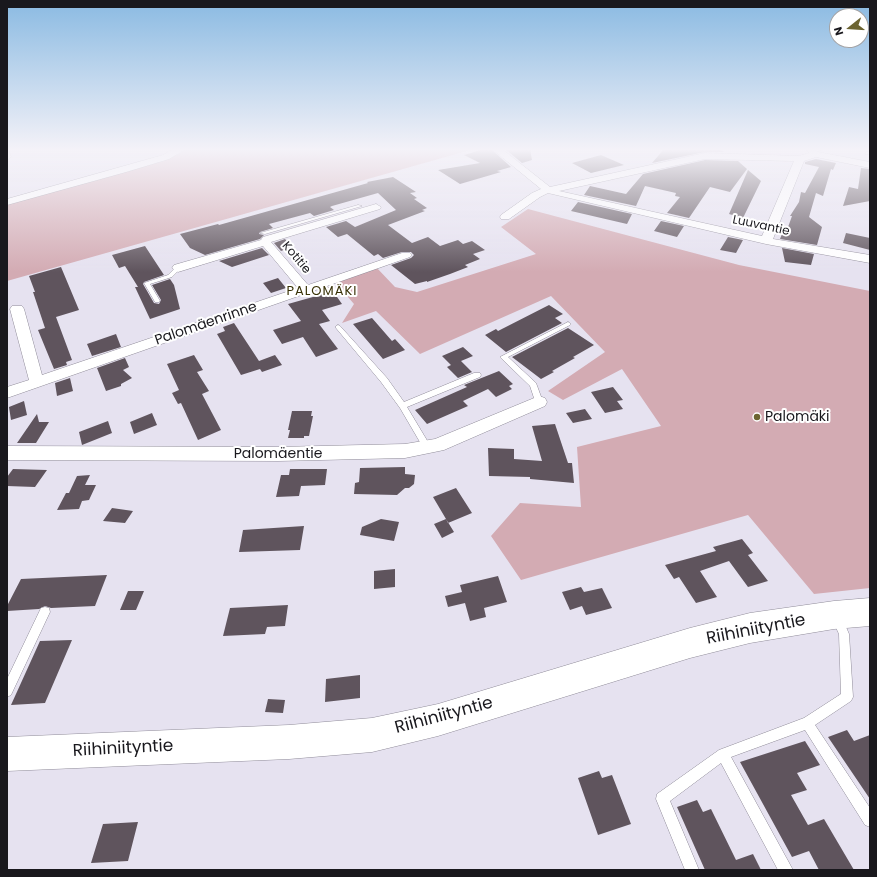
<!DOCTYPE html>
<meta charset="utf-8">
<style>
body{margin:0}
#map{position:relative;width:877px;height:877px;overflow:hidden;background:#e6e2f0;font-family:Poppins,sans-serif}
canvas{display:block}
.frame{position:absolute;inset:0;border:8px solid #19181d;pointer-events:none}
.north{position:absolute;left:829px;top:8px;width:40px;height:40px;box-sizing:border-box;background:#fff;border:1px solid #a3a3a5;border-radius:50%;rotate:253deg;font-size:11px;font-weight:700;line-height:16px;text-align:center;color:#19181d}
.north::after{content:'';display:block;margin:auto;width:14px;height:18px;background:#6c6431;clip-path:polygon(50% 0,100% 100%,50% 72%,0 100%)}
</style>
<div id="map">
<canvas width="877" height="877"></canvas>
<div class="frame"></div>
<div class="north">N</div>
</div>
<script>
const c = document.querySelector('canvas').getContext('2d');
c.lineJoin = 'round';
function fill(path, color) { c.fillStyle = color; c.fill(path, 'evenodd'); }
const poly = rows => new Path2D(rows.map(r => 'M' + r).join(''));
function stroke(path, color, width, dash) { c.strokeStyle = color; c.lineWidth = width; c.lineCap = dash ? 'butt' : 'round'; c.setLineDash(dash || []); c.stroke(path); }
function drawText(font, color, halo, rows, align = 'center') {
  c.font = font + ' Poppins,sans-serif'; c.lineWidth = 4; c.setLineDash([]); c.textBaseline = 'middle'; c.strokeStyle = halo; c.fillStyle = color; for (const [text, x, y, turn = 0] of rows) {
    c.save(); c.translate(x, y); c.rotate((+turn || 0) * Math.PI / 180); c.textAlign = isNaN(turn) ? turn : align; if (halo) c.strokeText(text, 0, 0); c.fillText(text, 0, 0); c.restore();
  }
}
const green = poly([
 [184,149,474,149,7,281,7,203,94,181,163,161,182,152],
 [528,209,739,265,870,291,870,588,814,594,748,515,521,580,491,536,520,503,581,507,577,447,661,426,622,369,563,400,548,391,605,352,551,296,420,354,376,311,342,323,354,304,335,282,376,267,395,287,417,292,536,254,501,227]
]);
const building = poly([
 [484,149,491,149,511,167,497,171,501,172,460,184,438,170,480,163,464,155],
 [505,149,530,149,532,160,522,163],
 [664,149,717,149,725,152,705,152,652,163],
 [601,155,624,165,591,173,572,163],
 [816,159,836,163,833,170,831,169,823,196,816,193,809,217,822,227,817,245,780,239,784,229,787,230,792,216,790,216,799,202,801,192,805,193,819,167,805,164,805,162],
 [705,160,738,161,747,169,730,192,710,187,689,218,667,213,680,197,675,196,676,193,645,186,636,206,584,195,590,186,626,194,643,174],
 [861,168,870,169,870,201,843,206,849,187,858,189],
 [748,170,761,181,743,218,729,214],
 [393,177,416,192,410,193,417,198,414,199,427,208,422,210,425,211,388,225,412,243,428,237,440,246,458,240,463,244,472,241,485,250,473,254,480,259,465,265,468,267,450,274,427,282,427,281,415,284,391,265,411,258,414,255,411,252,402,252,383,258,378,254,374,256,347,234,338,237,326,227,346,221,355,227,396,210,378,193,332,206,330,207,334,210,314,216,310,213,269,224,273,228,260,232,259,234,264,235,260,239,205,255,190,248,180,234,218,224,219,225,368,183,367,182],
 [578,202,632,214,627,224,571,211],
 [661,221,684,226,677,237,654,231],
 [846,233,870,238,870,250,843,243],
 [728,237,743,240,736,253,720,250],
 [285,239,292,247,281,251,274,243],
 [145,246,164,275,144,282,143,284,154,303,159,304,161,300,152,285,170,279,174,285,180,309,150,319,135,287,138,287,125,266,119,268,112,255],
 [262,248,269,255,232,267,219,261],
 [782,248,814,254,811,265,785,262],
 [61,267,79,310,56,317,72,360,66,362,67,365,54,369,38,330,45,328,33,292,35,292,29,276],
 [278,278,286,288,271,293,263,283],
 [330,287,342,304,322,310,330,321,319,324,338,349,316,357,303,337,282,344,273,330,301,321,288,304,320,295,318,291],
 [549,305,563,314,555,318,562,323,506,352,485,335,496,329,498,331],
 [372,318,392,341,395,339,405,350,383,359,353,324],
 [234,323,259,361,275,355,282,365,262,372,260,369,241,375,217,334,225,331,223,327],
 [568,328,594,345,573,357,575,358,552,371,554,372,541,379,512,357],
 [116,334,121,347,92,356,87,344],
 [463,347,473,356,461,361,472,372,458,378,447,367,451,365,442,356],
 [194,355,203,370,197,372,209,391,202,394,221,430,198,440,181,403,178,404,172,393,179,390,167,364],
 [125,358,129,367,123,370,132,378,121,384,121,386,106,391,97,368],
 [499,371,513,384,509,386,512,389,496,397,488,389,463,401,468,406,427,424,415,410,467,387,464,385],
 [70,378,73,391,57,396,55,383],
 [613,387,623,400,617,401,623,409,605,413,591,392],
 [24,401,27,415,11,420,9,407],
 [585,409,592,419,573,423,566,413],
 [292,411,312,411,311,416,313,416,309,436,304,436,304,438,288,438,290,430,288,430],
 [152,413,157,425,134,434,130,422],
 [37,414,39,422,49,422,36,443,17,443],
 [108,421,112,433,82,445,79,432],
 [555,424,568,463,572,463,574,483,530,479,530,477,489,476,488,448,514,449,514,459,542,461,532,426],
 [405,467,405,474,415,475,414,484,409,488,405,488,397,495,354,494,355,483,359,482,360,468],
 [13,469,47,470,35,487,7,486,7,477],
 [290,469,327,469,325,485,301,486,299,496,276,497,281,475,289,475],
 [90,475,85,485,96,485,89,500,82,501,79,509,57,510,66,493,69,493,77,476],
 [456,488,472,513,448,523,446,519,454,532,442,538,434,524,446,519,433,497],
 [112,508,133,511,125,523,103,521],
 [381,519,399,522,394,541,360,535,362,527],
 [304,526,300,550,239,552,243,530],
 [742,539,753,553,748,555,768,581,748,587,729,561,700,571,717,597,696,603,679,577,674,579,665,565,716,551,713,547],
 [395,569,395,587,374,589,374,571],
 [107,575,95,606,51,608,45,606,39,609,7,611,7,606,21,579],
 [498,576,507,602,484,608,486,617,470,621,465,603,448,607,445,596,462,592,460,585],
 [581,587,584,592,602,588,612,608,586,615,582,606,570,610,562,592],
 [128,591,144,591,136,610,120,610],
 [288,605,285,626,267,627,265,634,223,636,230,608],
 [72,640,45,703,11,705,40,641],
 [360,675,360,698,325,702,326,679],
 [268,699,285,700,283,713,265,712],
 [847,730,854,741,870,735,870,799,828,737],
 [805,741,820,765,797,773,807,790,791,795,808,825,824,819,854,870,819,870,809,851,792,857,740,762],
 [599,771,602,778,612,775,631,824,598,835,578,778],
 [697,800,703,812,711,809,736,860,753,854,761,870,705,870,677,807],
 [138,822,128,861,91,863,103,824]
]);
const lane = poly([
 [818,149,822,149,822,150,820,151,818,149],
 [7,150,9,151,11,157,7,161,7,150],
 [866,152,870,152,870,154,865,154,866,152],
 [358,205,362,206,265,234,260,233,358,205],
 [176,267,181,268,172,277,150,284,160,301,159,302,155,302,144,283,168,275,176,267],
 [568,322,571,324,570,325,508,357,536,383,543,402,539,405,536,404,530,386,500,357,568,322],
 [338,325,340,326,387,378,404,402,474,373,480,373,481,375,480,377,407,407,431,447,430,449,424,449,400,408,381,382,336,328,336,326,338,325],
 [45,607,49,608,50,612,11,695,7,697,7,679,41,608,45,607],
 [837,614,841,615,849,634,853,697,851,701,815,725,870,808,870,827,865,825,805,730,731,757,793,870,778,870,721,763,670,801,699,870,685,870,656,799,657,794,719,750,804,718,841,694,839,634,832,619,833,615,837,614]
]);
const street = poly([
 [173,149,181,149,181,152,169,159,126,172,7,205,7,199,163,155,173,149],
 [492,149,502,149,550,187,705,153,799,156,809,153,805,149,814,149,818,152,870,162,870,168,816,157,804,161,773,239,870,255,870,263,766,244,548,193,540,197,509,219,501,219,500,217,501,215,532,193,541,189,492,149],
 [705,159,794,161,762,236,559,191,705,159],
 [376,204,381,207,380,209,271,242,308,285,402,253,410,253,412,255,410,257,7,398,7,387,29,380,10,309,12,306,22,306,24,309,42,375,298,288,263,246,178,272,172,268,174,265,261,240,263,237,376,204],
 [539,396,545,398,547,402,545,406,444,450,405,458,278,461,7,460,7,446,278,447,405,444,435,439,539,396]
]);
const primary = poly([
 [870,598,870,626,834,629,750,643,690,658,438,736,372,752,289,759,7,771,7,737,289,725,372,718,438,704,690,628,750,613,834,601,870,598]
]);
const markers = [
 [757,417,4,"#6c6431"]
];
const farStreetnames = [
 ["Luuvantie",761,226,12],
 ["Kotitie",296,258,50]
];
const farNeighbourhoodnames = [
 ["PALOMÄKI",322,292]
];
const streetNames = [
 ["Palomäenrinne",206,324,-19],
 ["Palomäentie",278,454]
];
const poiNames = [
 ["Palomäki",765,417]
];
const nearStreetnames = [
 ["Riihiniityntie",756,630,-11],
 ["Riihiniityntie",444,716,-15],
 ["Riihiniityntie",123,749,-3]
];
fill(green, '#d3abb3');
fill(building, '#5f545d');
stroke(lane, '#908c99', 1);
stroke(street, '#908c99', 1);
stroke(primary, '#908c99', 1);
fill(lane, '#fff');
fill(street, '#fff');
fill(primary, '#fff');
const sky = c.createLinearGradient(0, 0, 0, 272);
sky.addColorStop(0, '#8abae2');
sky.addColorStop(0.55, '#f4f2f8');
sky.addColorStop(1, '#f4f2f800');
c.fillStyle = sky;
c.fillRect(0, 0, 877, 272);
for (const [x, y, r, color] of markers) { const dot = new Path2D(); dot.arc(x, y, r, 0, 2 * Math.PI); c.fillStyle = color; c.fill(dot); stroke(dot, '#fff', 1.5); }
drawText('12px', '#19181d', '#fff', farStreetnames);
c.letterSpacing = '1px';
drawText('13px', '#383106', '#fff', farNeighbourhoodnames);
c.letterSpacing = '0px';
drawText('14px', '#19181d', '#fff', streetNames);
drawText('14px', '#19181d', '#fff', poiNames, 'left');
drawText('17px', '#19181d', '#fff', nearStreetnames);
</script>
